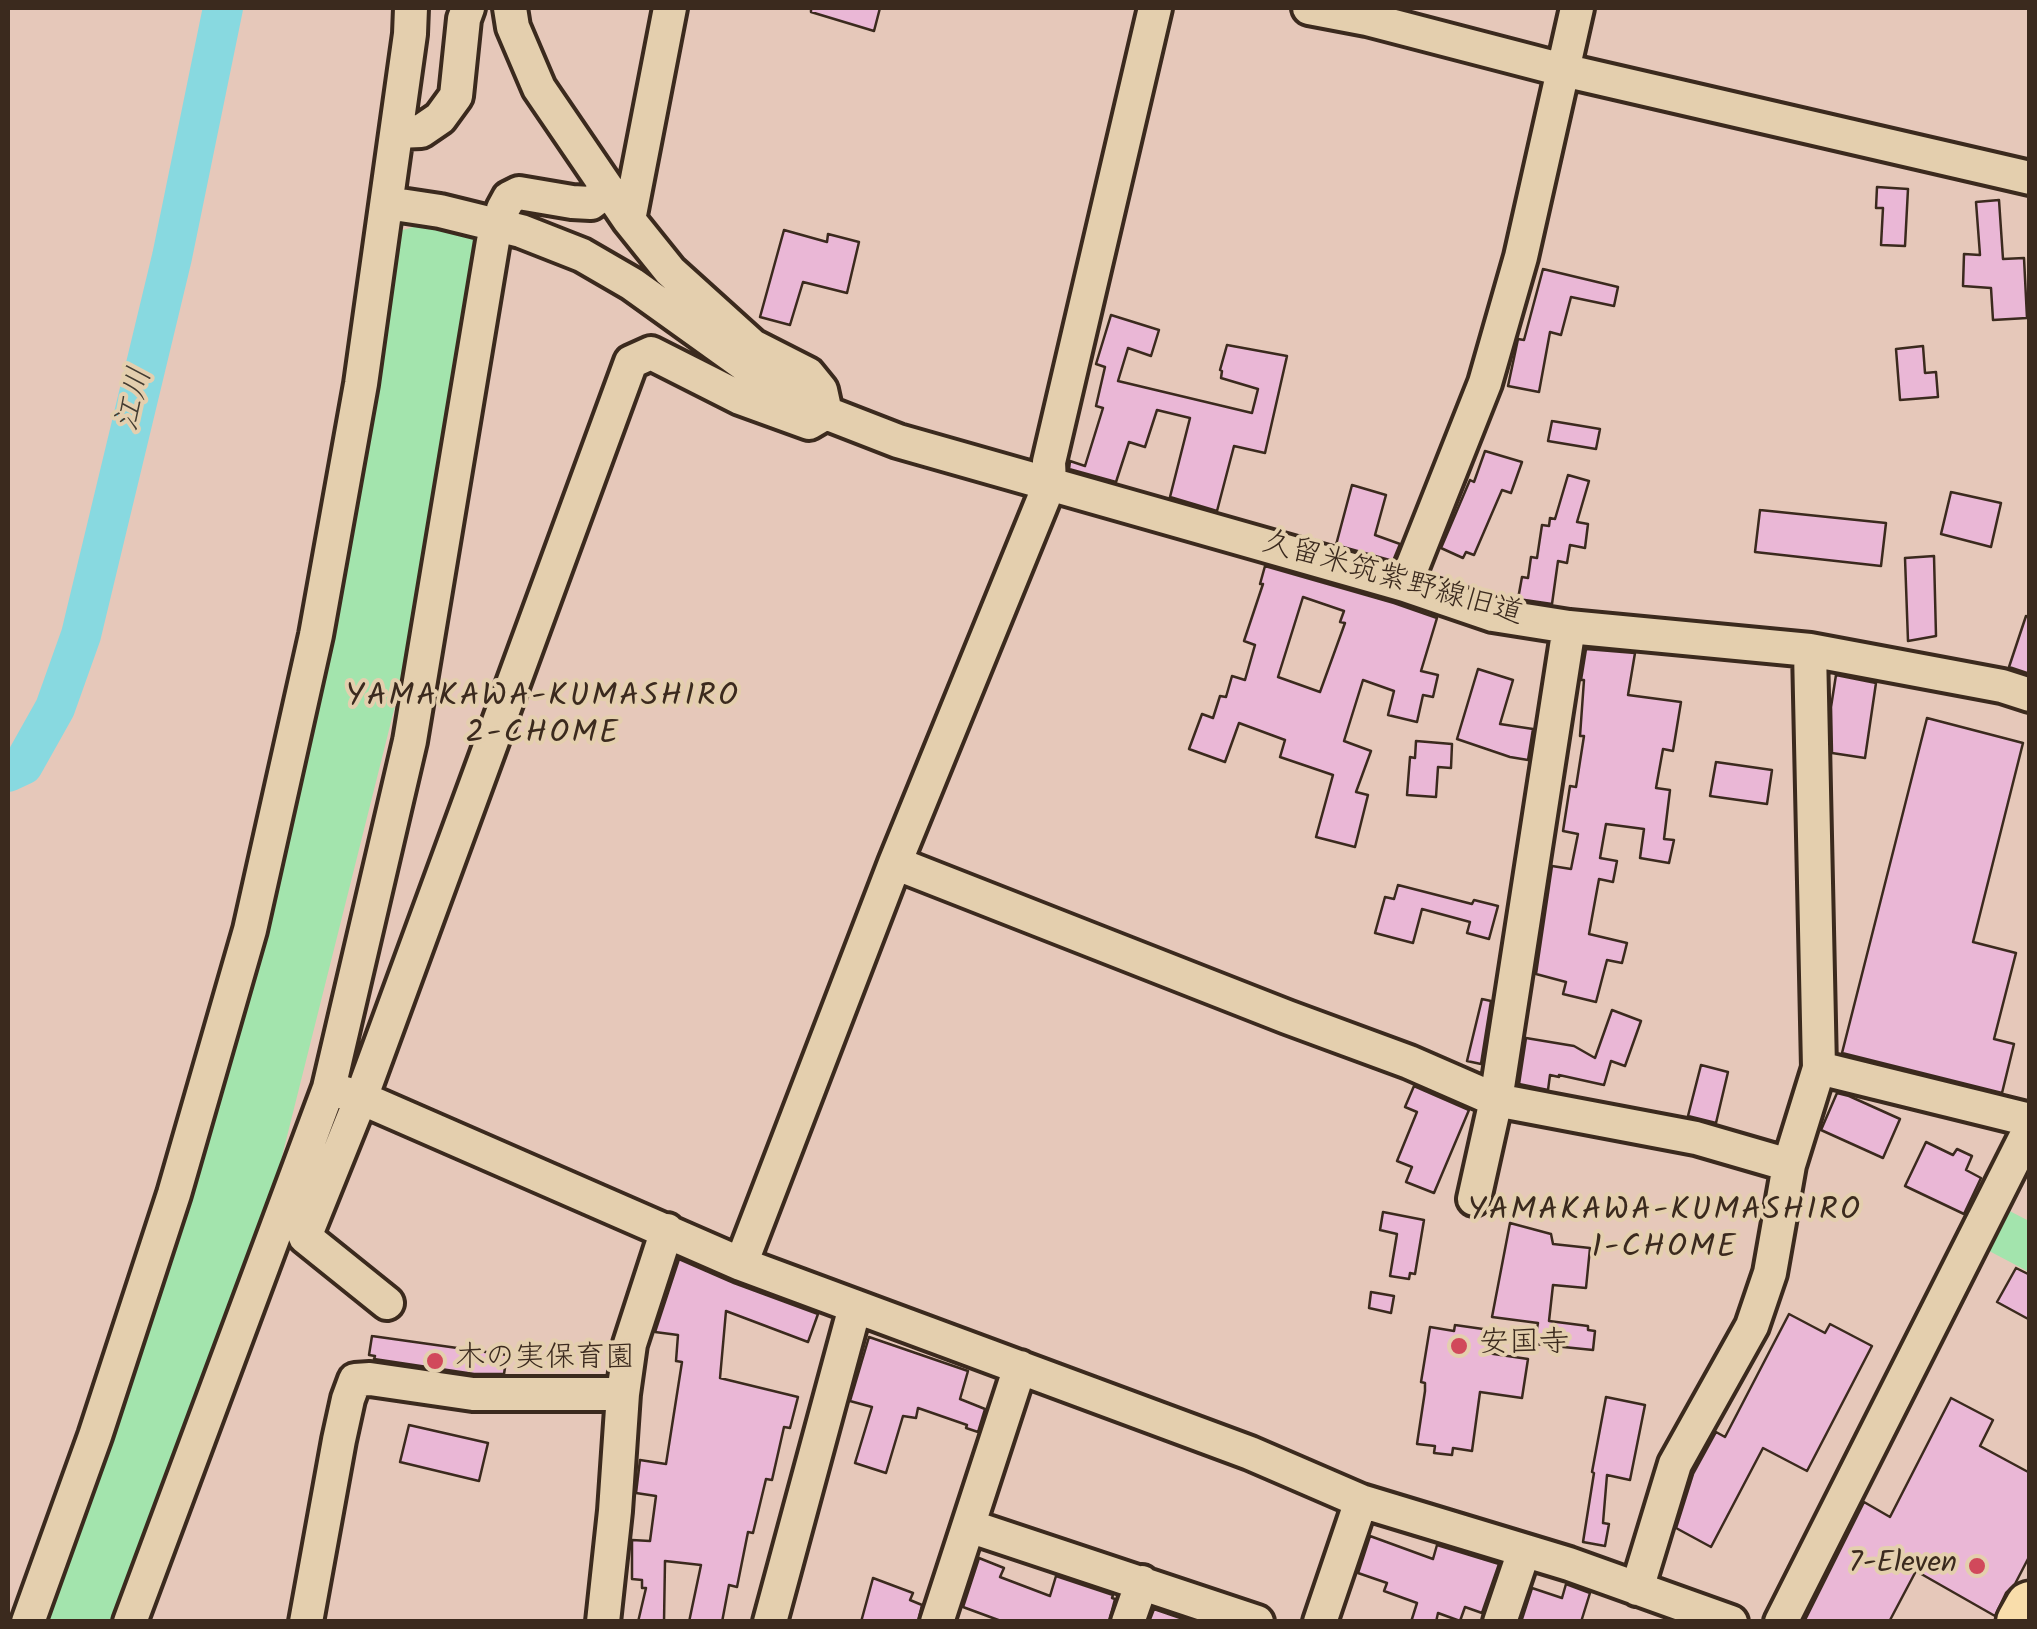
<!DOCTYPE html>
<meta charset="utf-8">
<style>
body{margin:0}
#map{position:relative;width:2037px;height:1629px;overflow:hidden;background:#e6c8ba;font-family:Kalam,sans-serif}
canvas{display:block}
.frame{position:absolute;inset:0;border:10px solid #3b2a1e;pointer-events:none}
</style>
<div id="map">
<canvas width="2037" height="1629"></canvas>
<div class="frame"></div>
</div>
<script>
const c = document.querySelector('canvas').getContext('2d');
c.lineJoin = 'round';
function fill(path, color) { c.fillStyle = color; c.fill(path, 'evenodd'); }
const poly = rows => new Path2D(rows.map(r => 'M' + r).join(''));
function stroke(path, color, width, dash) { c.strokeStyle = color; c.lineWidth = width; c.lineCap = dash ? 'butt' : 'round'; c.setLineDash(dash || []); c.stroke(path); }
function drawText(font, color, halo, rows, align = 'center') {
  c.font = font + ' Kalam,"Klee One",sans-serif'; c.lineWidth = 8; c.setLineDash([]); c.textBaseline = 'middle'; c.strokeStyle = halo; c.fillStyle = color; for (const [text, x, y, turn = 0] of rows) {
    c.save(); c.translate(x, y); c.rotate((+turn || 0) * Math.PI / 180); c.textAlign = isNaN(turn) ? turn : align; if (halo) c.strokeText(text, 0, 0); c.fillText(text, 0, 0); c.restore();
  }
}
const green = poly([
 [417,226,481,234,400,686,259,1248,122,1621,36,1622,150,1316,392,233],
 [1996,1204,2029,1221,2029,1272,1976,1244]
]);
const river = poly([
 [8,772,23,765,55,708,81,635,172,257,223,8]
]);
const building = poly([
 [811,8,880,8,874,31,811,12,811,8],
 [1877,187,1908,189,1905,246,1881,245,1883,208,1876,208,1877,187],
 [1999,200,2003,259,2024,258,2027,318,1993,320,1991,288,1963,286,1964,254,1980,255,1976,202,1999,200],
 [784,230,827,242,828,234,859,242,847,293,803,282,790,325,760,317,784,230],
 [1543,269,1618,287,1614,306,1571,297,1561,335,1550,332,1539,392,1508,386,1518,339,1524,340,1543,269],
 [1111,315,1159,330,1151,356,1128,348,1118,381,1252,413,1258,389,1221,378,1222,371,1220,370,1227,345,1287,356,1265,453,1234,446,1217,511,1170,497,1190,418,1157,410,1145,447,1129,442,1116,482,1069,469,1070,461,1085,466,1103,408,1096,406,1105,367,1096,364,1111,315],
 [1923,346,1925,373,1936,372,1938,397,1900,400,1896,349,1923,346],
 [1552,421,1600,429,1596,449,1548,441,1552,421],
 [1485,451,1522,462,1511,493,1502,490,1474,555,1466,552,1463,558,1441,548,1470,480,1474,482,1485,451],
 [1568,475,1589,481,1577,522,1588,524,1585,548,1570,545,1567,563,1558,561,1552,604,1518,599,1522,577,1528,578,1531,557,1537,558,1542,525,1549,526,1550,518,1555,519,1568,475],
 [1352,485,1386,495,1375,535,1400,544,1393,561,1336,545,1352,485],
 [1951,492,2001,503,1991,547,1941,534,1951,492],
 [1760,510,1886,523,1881,566,1755,552,1760,510],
 [1934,556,1936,636,1908,641,1905,558,1934,556],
 [1265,566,1394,603,1437,618,1421,671,1438,675,1433,697,1423,695,1417,722,1388,715,1394,691,1363,680,1344,741,1371,751,1356,792,1368,795,1355,847,1316,837,1333,775,1280,757,1285,740,1239,723,1225,762,1189,749,1202,714,1213,718,1220,696,1226,697,1232,676,1245,680,1255,645,1244,641,1263,584,1260,584,1265,566],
 [1303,597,1344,611,1340,622,1345,623,1320,692,1278,677,1303,597],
 [2026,616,2030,617,2030,674,2009,667,2026,616],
 [1586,649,1635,653,1628,695,1681,702,1673,751,1663,749,1656,788,1670,790,1664,839,1674,840,1669,863,1640,858,1644,829,1606,824,1600,858,1617,861,1613,882,1599,879,1589,934,1627,943,1622,963,1607,960,1596,1002,1563,994,1566,982,1536,974,1552,866,1571,869,1578,834,1563,831,1570,786,1576,787,1584,736,1580,736,1584,680,1581,680,1586,649],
 [1478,669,1513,680,1500,724,1533,729,1528,760,1510,757,1457,739,1478,669],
 [1836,675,1876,683,1865,758,1832,753,1831,707,1836,675],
 [1927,718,2023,743,1973,942,2016,953,1994,1039,2014,1044,2002,1093,1842,1053,1927,718],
 [1416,741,1452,744,1451,768,1438,767,1436,797,1407,795,1410,757,1415,758,1416,741],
 [1716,762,1772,770,1767,804,1710,796,1716,762],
 [1398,885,1472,904,1474,900,1498,906,1489,939,1467,933,1470,922,1422,909,1413,943,1375,933,1385,897,1394,899,1398,885],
 [1482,999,1491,1001,1481,1064,1467,1061,1482,999],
 [1612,1010,1641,1021,1625,1066,1611,1061,1604,1085,1559,1075,1559,1077,1550,1075,1548,1090,1519,1084,1526,1038,1574,1046,1595,1058,1612,1010],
 [1701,1065,1728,1072,1716,1123,1688,1116,1701,1065],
 [1414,1086,1469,1110,1434,1193,1406,1182,1412,1167,1397,1161,1417,1112,1405,1107,1414,1086],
 [1837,1093,1849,1096,1900,1119,1883,1158,1821,1130,1837,1093],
 [1926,1142,1953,1155,1957,1149,1972,1156,1966,1170,1981,1178,1964,1214,1905,1186,1926,1142],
 [1383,1212,1424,1220,1415,1274,1410,1273,1409,1279,1390,1276,1397,1234,1380,1230,1383,1212],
 [1510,1223,1551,1234,1553,1244,1590,1248,1586,1288,1553,1285,1549,1321,1588,1326,1588,1330,1595,1331,1593,1350,1534,1344,1538,1323,1492,1317,1510,1223],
 [679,1259,734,1283,818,1314,808,1342,726,1311,720,1378,798,1397,790,1428,784,1427,772,1480,766,1479,753,1533,748,1532,737,1587,729,1585,722,1622,689,1622,701,1565,665,1561,664,1622,638,1622,646,1588,642,1588,642,1580,632,1579,632,1540,650,1541,656,1496,636,1493,640,1460,666,1464,682,1362,676,1361,678,1335,655,1332,679,1259],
 [2016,1268,2030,1275,2030,1320,1997,1302,2016,1268],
 [1371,1292,1394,1296,1391,1313,1369,1308,1371,1292],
 [1789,1314,1825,1333,1830,1324,1872,1346,1807,1471,1763,1448,1711,1547,1676,1528,1693,1474,1716,1432,1725,1437,1789,1314],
 [1455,1325,1490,1330,1487,1353,1528,1359,1522,1398,1480,1392,1472,1451,1453,1448,1452,1455,1434,1453,1435,1446,1417,1444,1425,1391,1425,1383,1421,1382,1430,1327,1454,1331,1455,1325],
 [372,1336,507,1355,504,1374,474,1374,374,1359,375,1356,369,1355,372,1336],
 [869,1337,968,1371,960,1399,985,1409,978,1432,966,1428,967,1425,918,1408,916,1418,903,1416,886,1473,855,1463,872,1407,850,1401,869,1337],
 [1606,1397,1645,1405,1630,1480,1607,1475,1603,1523,1609,1524,1605,1546,1583,1542,1594,1473,1592,1472,1606,1397],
 [1951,1398,1993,1420,1980,1446,2030,1473,2030,1555,2015,1584,2006,1593,1995,1616,1916,1571,1889,1622,1804,1622,1864,1502,1890,1517,1951,1398],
 [409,1425,488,1443,479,1481,400,1462,409,1425],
 [1370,1536,1433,1559,1437,1545,1499,1564,1482,1613,1465,1607,1460,1621,1438,1613,1436,1622,1411,1622,1417,1603,1384,1591,1387,1583,1358,1573,1370,1536],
 [979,1558,1004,1568,1000,1577,1050,1596,1056,1576,1113,1595,1112,1598,1115,1599,1109,1622,1001,1621,963,1607,979,1558],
 [873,1578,913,1593,910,1600,922,1605,918,1622,861,1622,873,1578],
 [1566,1584,1590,1593,1581,1622,1521,1622,1532,1588,1562,1598,1566,1584],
 [1154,1609,1192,1622,1149,1622,1154,1609]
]);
const minor = poly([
 [1309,8,1367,19,1563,70,2030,178],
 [397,132,421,131,440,118,456,96,464,19,468,8],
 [387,203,440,211,521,231,582,255,632,284,763,378,826,413,898,441,1405,585,1493,615,1569,627,1810,650,2002,686,2030,695],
 [503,209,509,198,519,193,572,202,591,203,608,190],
 [629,220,670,8],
 [1405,585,1485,383,1521,257,1577,8],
 [895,863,1287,1017,1409,1062,1496,1100,1696,1138,1789,1165],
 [1819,1068,2030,1120],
 [329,1088,410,741,493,241],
 [1474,1199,1496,1100,1569,627],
 [741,1264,895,863,1050,483,1049,462,1155,8],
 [387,1303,305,1237,361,1098,631,362,651,353,740,398,809,423,826,413,821,390,808,374,753,346,670,271,629,220,539,88,513,27,510,8],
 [969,1526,1257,1622],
 [1637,1589,1675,1464,1752,1326,1770,1273,1789,1165,1819,1068,1810,650],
 [28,1622,95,1436,174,1194,250,930,316,635,361,384,410,34,411,8],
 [130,1622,329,1088,361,1098,741,1264,1250,1453,1361,1501],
 [306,1622,339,1440,348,1399,355,1380,370,1379,473,1394,623,1394],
 [603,1622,615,1511,623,1394,630,1344,667,1230],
 [770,1622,855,1307],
 [937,1622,1020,1367],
 [1128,1622,1142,1582],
 [1320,1622,1361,1501,1569,1564,1731,1622],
 [1500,1622,1524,1551],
 [1781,1622,2030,1128]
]);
const highway = poly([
 [2021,1622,2030,1606]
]);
const markers = [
 [1459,1346,10,"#d1495b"],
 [435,1361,10,"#d1495b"],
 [1977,1566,10,"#d1495b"]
];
const streetNames = [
 ["久留米筑紫野線旧道",1392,581,16]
];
const poiNames = [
 ["安国寺",1479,1346],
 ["木の実保育園",455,1361],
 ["7-Eleven",1957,1566,"right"]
];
const waterNames = [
 ["江川",137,400,-76]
];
const neighbourhoodNames = [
 ["YAMAKAWA-KUMASHIRO",543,700],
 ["2-CHOME",543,737],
 ["YAMAKAWA-KUMASHIRO",1665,1214],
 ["1-CHOME",1665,1251]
];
fill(green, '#a3e4ad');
stroke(river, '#88d9e0', 40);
fill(building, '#eab7d6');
stroke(building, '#3b2a1e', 2.5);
stroke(minor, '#3b2a1e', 40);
stroke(highway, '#3b2a1e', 55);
stroke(minor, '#e4cfae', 32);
stroke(highway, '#f9ddab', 48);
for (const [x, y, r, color] of markers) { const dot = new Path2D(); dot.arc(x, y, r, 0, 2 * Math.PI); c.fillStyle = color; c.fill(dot); stroke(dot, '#e4cfae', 4); }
drawText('30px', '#3b2a1e', '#e4cfae', streetNames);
drawText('30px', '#3b2a1e', '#e4cfae', poiNames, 'left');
drawText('italic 32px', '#433c31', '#e4cfae', waterNames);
c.letterSpacing = '2.5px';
drawText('32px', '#3b2a1e', '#e4cfae', neighbourhoodNames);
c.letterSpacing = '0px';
</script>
